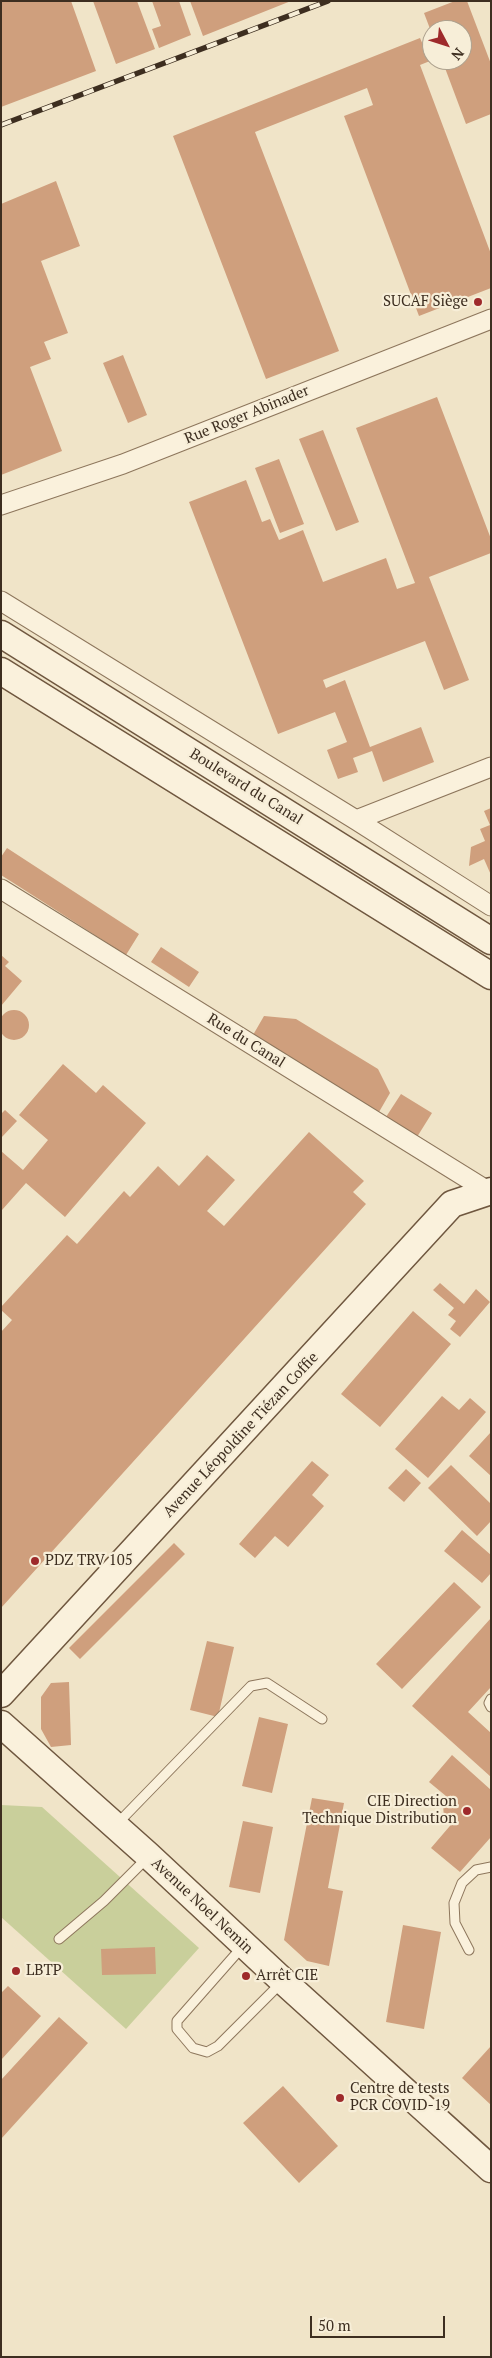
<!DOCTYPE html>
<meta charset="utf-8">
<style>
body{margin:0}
#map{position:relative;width:492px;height:2358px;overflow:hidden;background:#f0e4c8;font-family:"PT Serif",serif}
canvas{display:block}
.frame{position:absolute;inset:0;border:2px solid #3d2e20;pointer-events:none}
.north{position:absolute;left:422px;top:20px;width:50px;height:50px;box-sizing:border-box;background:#f7eed8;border:1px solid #ada18e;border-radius:50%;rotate:130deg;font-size:14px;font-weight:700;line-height:20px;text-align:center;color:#3d2e20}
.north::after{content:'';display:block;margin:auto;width:18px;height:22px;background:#9e2a2b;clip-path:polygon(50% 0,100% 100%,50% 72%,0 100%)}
.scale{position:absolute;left:310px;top:2316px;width:135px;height:22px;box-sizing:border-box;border:2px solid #3d2e20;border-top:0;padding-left:6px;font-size:15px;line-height:18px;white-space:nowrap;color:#3d2e20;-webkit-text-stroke:4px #f7eed8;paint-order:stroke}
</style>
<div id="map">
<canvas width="492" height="2358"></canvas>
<div class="frame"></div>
<div class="north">N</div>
<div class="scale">50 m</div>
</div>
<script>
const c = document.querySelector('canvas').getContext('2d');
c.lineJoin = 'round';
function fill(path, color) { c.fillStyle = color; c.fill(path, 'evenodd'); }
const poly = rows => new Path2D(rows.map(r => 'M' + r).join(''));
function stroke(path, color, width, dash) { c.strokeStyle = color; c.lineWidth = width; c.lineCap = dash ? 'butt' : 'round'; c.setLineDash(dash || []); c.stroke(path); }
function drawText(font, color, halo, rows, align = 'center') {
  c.font = font + ' "PT Serif",serif'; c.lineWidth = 4.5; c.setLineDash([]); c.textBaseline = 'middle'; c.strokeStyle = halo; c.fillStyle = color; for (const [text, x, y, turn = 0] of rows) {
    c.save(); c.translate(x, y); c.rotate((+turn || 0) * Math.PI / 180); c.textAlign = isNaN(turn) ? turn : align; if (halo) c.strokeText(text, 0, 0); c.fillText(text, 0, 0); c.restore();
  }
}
const green = poly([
 [1,1805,42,1807,199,1948,126,2029,1,1917]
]);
const building = poly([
 [1,1,71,1,96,71,1,107],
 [93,1,137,1,155,49,116,64],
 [152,1,179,1,191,35,159,48,152,29,161,26],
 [190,1,291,1,203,36],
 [455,1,467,1,491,64,491,114,466,124,442,60,462,60,462,30,432,30,432,34,424,13],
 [420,38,430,61,420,65,491,254,491,288,419,316,344,116,373,105,367,88,255,132,339,351,266,379,173,136],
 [56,181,80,246,41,261,68,333,44,342,51,359,30,367,62,451,1,475,1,204],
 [123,355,147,415,128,423,103,363],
 [437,397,491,539,491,553,429,577,469,680,444,690,425,641,323,680,326,688,345,680,370,747,421,727,434,762,383,782,372,751,353,758,358,772,338,779,327,750,347,742,335,712,278,734,189,502,246,480,262,522,270,519,279,540,303,530,323,582,386,558,397,589,415,583,356,428],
 [323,430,359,522,336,531,299,439],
 [279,459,304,524,280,533,255,468],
 [491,808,491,875,484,859,469,866,471,847,485,841,480,829,490,825,484,811],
 [7,848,139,934,126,955,1,875,1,857],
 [161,947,199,972,189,987,151,962],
 [1,955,9,962,5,966,22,981,1,1006],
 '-1 1025a15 15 0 1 1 30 0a15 15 0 1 1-30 0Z',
 [264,1016,296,1019,378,1069,390,1093,379,1112,253,1035],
 [63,1064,96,1093,103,1085,146,1123,65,1217,26,1183,2,1210,1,1151,23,1170,48,1140,19,1115],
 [401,1094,432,1113,417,1137,386,1117],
 [5,1110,17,1121,1,1138,1,1114],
 [309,1132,364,1181,353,1192,366,1204,1,1608,1,1332,12,1320,1,1310,1,1307,67,1235,77,1244,124,1191,130,1197,158,1166,179,1186,207,1155,235,1180,207,1211,224,1226],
 [440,1283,464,1304,476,1289,490,1302,460,1337,450,1329,456,1321,448,1315,454,1308,433,1290],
 [413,1311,451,1344,380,1427,341,1394],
 [442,1396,459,1410,470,1398,486,1412,428,1478,395,1449],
 [491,1432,491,1476,469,1456],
 [312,1461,329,1475,312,1495,324,1506,288,1547,275,1536,255,1558,239,1544],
 [451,1465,491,1504,491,1521,477,1536,428,1488],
 [406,1469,421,1483,404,1502,388,1488],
 [462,1530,491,1555,491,1573,482,1583,444,1551],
 [174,1543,185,1554,80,1659,69,1648],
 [454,1582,481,1607,402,1689,376,1664],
 [491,1618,491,1687,468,1712,491,1733,491,1777,412,1706],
 [207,1641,234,1647,218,1717,190,1710],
 [69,1682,71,1745,51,1747,41,1729,41,1697,51,1683],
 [259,1717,288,1724,272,1793,242,1786],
 [452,1755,491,1790,491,1837,460,1872,431,1848,455,1820,444,1821,443,1802,452,1801,429,1782],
 [312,1798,344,1803,328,1888,343,1891,329,1966,307,1961,284,1940],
 [243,1821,273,1827,260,1893,229,1887],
 [403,1925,441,1932,424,2029,386,2022],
 [155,1947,156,1974,102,1975,101,1949],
 [8,1986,41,2016,1,2060,1,1993],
 [59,2017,88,2043,1,2139,1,2080],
 [491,2046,491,2105,462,2078],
 [283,2086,338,2146,299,2183,243,2123]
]);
const lane = poly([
 [491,1699,489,1703,491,1707],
 [116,1825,251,1686,267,1683,322,1719],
 [59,1939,104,1901,147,1858],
 [243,1946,177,2021,177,2029,193,2048,207,2052,218,2046,281,1983],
 [469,1950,455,1923,454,1903,462,1883,476,1870,491,1867]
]);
const street = poly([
 [1,505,123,464,491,319],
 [1,601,356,820,491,906],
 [356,820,491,767],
 [1,889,491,1193]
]);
const secondary = poly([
 [1,634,491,941],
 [1,671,491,976],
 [1,1694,452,1204,491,1191],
 [1,1724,149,1856,283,1981,491,2169]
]);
const rail = poly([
 [1,125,328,1]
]);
const markers = [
 [478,302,5,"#9e2a2b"],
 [35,1561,5,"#9e2a2b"],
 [467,1811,5,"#9e2a2b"],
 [16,1971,5,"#9e2a2b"],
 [246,1976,5,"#9e2a2b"],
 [340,2098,5,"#9e2a2b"]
];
const poiNames = [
 ["SUCAF Siège",468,302,"right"],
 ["PDZ TRV 105",45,1561],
 ["CIE Direction",457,1802,"right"],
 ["Technique Distribution",457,1819,"right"],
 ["LBTP",26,1971],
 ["Arrêt CIE",256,1976],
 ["Centre de tests",350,2089],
 ["PCR COVID-19",350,2106]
];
const streetNames = [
 ["Rue Roger Abinader",247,415,-22],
 ["Boulevard du Canal",246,787,32],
 ["Rue du Canal",246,1041,32],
 ["Avenue Léopoldine Tiézan Coffie",241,1435,-47],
 ["Avenue Noel Nemin",202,1906,43]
];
fill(green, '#c9cf9b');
fill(building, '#cf9f7d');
stroke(lane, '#8d765c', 11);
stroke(street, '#8d765c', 21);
stroke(secondary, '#6f573f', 29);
stroke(lane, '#faf1dc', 9);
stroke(street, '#faf1dc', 19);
stroke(secondary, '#faf1dc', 26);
stroke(rail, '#3d2e20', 5.5);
stroke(rail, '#f7eed8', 4, [11]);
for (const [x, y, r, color] of markers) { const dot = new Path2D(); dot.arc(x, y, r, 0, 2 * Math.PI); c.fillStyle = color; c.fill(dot); stroke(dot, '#f7eed8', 2); }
drawText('15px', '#3d2e20', '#f7eed8', poiNames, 'left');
drawText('15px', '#3d2e20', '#f7eed8', streetNames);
</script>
